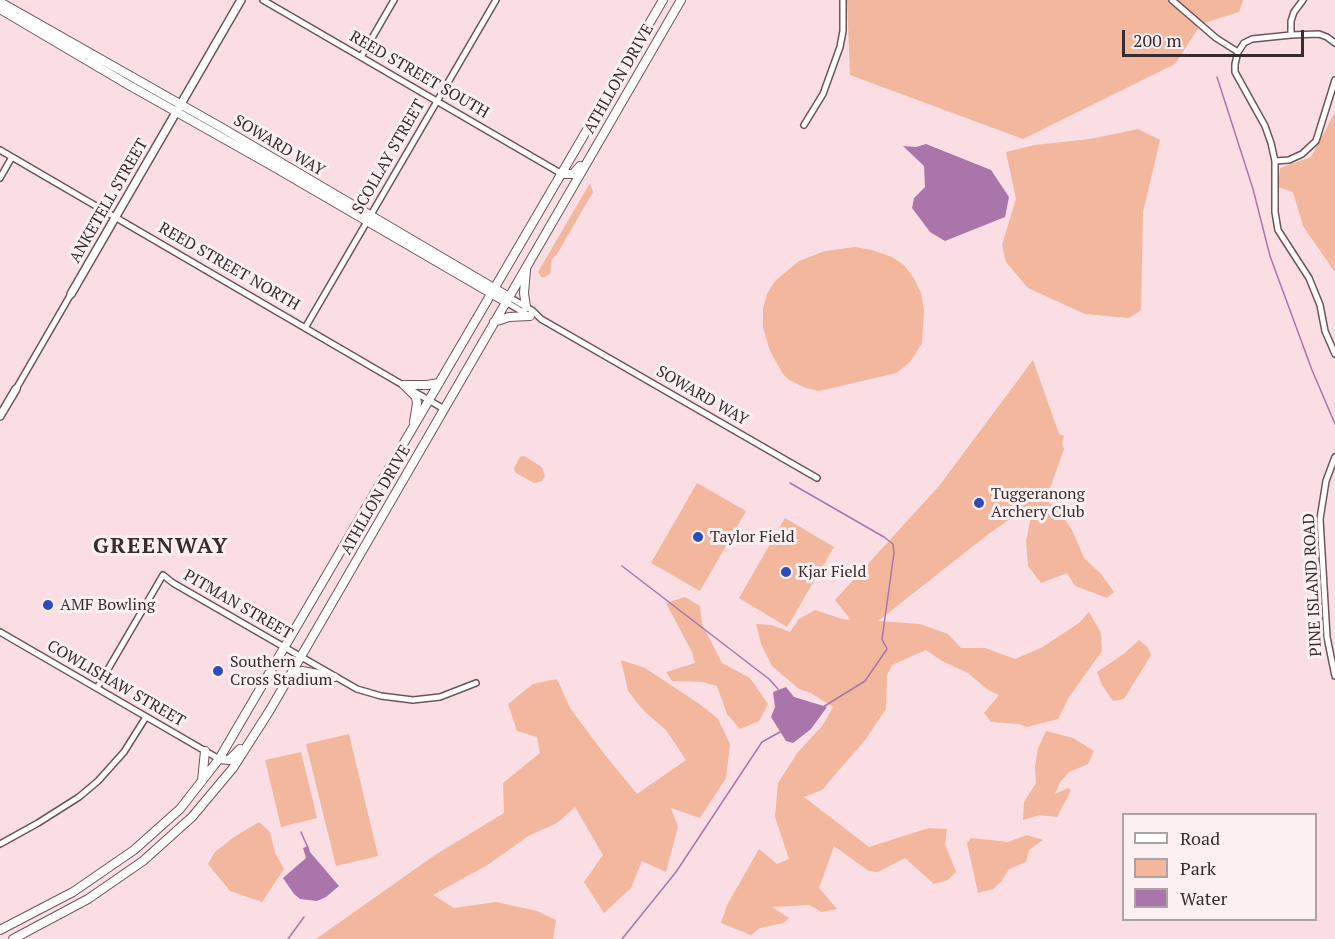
<!DOCTYPE html>
<style>
body{margin:0}
#map{position:relative;width:1335px;height:939px;overflow:hidden;background:#fadee3;font-family:"PT Serif",serif}
canvas{display:block}
.legend{position:absolute;left:1122px;top:813px;width:195px;height:108px;box-sizing:border-box;background:#fcf0f2;border:2px solid #ada2a4;margin:0;padding:8px 10px;list-style:none;font-size:18px;color:#372d2f}
.legend li{display:flex;align-items:center;gap:12px;height:30px}
.legend b{width:30px;border:2px solid #ada2a4}
.scale{position:absolute;left:1122px;top:30px;width:182px;height:27px;box-sizing:border-box;border:3px solid #372d2f;border-top:0;padding-left:8px;font-size:18px;line-height:21px;white-space:nowrap;color:#372d2f;-webkit-text-stroke:4px #fcf0f2;paint-order:stroke}
</style>
<div id="map">
<canvas width="1335" height="939"></canvas>
<ul class="legend">
<li><b style="height:8px;background:#fff"></b>Road</li>
<li><b style="height:16px;background:#f2b79d"></b>Park</li>
<li><b style="height:16px;background:#aa75aa"></b>Water</li>
</ul>
<div class="scale">200 m</div>
</div>
<script>
const c = document.querySelector('canvas').getContext('2d');
c.lineJoin = 'round';
function fill(path, color) { c.fillStyle = color; c.fill(path, 'evenodd'); }
const poly = rows => new Path2D(rows.map(r => 'M' + r).join(''));
function stroke(path, color, width, dash) { c.strokeStyle = color; c.lineWidth = width; c.lineCap = dash ? 'butt' : 'round'; c.setLineDash(dash || []); c.stroke(path); }
function drawText(font, color, halo, rows, align = 'center') {
  c.font = font + ' "PT Serif",serif'; c.lineWidth = 6; c.setLineDash([]); c.textBaseline = 'middle'; c.strokeStyle = halo; c.fillStyle = color; for (const [text, x, y, turn = 0] of rows) {
    c.save(); c.translate(x, y); c.rotate((+turn || 0) * Math.PI / 180); c.textAlign = isNaN(turn) ? turn : align; if (halo) c.strokeText(text, 0, 0); c.fillText(text, 0, 0); c.restore();
  }
}
const green = poly([
 [847,0,1243,0,1239,12,1201,24,1175,64,1023,139,850,75],
 [1335,112,1335,272,1303,226,1293,192,1278,187,1280,168,1311,157],
 [1138,129,1160,140,1143,212,1141,310,1129,318,1085,314,1028,288,1006,262,1002,245,1016,199,1006,152,1035,145,1090,139],
 [590,183,593,192,557,254,552,259,550,274,542,278,538,272],
 [855,247,872,250,892,257,904,265,913,277,921,293,924,311,922,343,910,362,896,373,828,389,819,391,806,388,789,380,783,374,770,351,763,327,763,308,767,294,775,281,799,261,825,251],
 [1033,360,1059,434,1064,436,1062,444,1064,449,1046,500,1058,509,1072,530,1084,558,1101,574,1114,592,1107,598,1075,586,1067,573,1041,583,1028,566,1026,541,1031,516,1024,509,987,535,878,621,920,624,948,634,961,648,985,648,1015,659,1041,648,1079,623,1089,612,1101,633,1102,651,1069,697,1058,719,1027,727,1019,724,991,722,984,713,999,695,988,690,968,673,942,661,926,650,892,665,887,675,886,709,865,740,822,790,804,797,869,847,929,828,947,829,945,844,956,872,948,880,934,884,905,858,878,872,869,871,834,846,819,888,837,909,822,912,809,905,772,907,789,918,783,923,760,928,751,935,721,923,727,905,759,849,777,864,789,859,775,817,778,783,798,752,823,725,833,707,811,693,799,689,772,666,761,644,756,624,772,625,790,632,799,619,815,610,842,619,851,620,835,600,939,486],
 [524,456,542,467,545,476,542,481,534,483,516,473,514,468,520,457],
 [697,483,746,511,700,591,651,563],
 [785,518,834,547,787,627,739,598],
 [685,597,700,606,702,624,722,663,750,678,768,704,759,721,740,729,727,714,717,686,703,682,672,681,666,672,695,663,692,652,666,603],
 [1139,640,1148,648,1151,655,1124,699,1113,701,1102,685,1097,672,1125,653],
 [621,660,645,668,701,705,718,719,730,744,726,778,700,818,671,808,678,827,666,872,642,861,631,888,604,913,584,882,603,855,575,807,557,823,528,836,489,864,433,895,454,908,496,902,537,911,556,920,553,939,316,939,435,855,504,813,503,783,540,753,537,737,517,731,508,704,533,684,557,679,570,708,605,755,637,794,686,760,666,730,644,711,628,691],
 [1046,731,1073,738,1094,751,1088,764,1069,772,1060,782,1055,794,1068,788,1071,790,1057,817,1039,815,1023,820,1024,802,1036,783,1035,767,1038,748],
 [349,734,378,856,336,866,306,744],
 [301,752,317,818,281,827,265,760],
 [259,822,270,832,275,853,284,869,262,902,230,891,208,864,215,852,234,837],
 [1027,835,1043,840,1029,850,1026,862,1009,869,1001,882,993,889,978,893,967,843,971,838,1008,842]
]);
const water = poly([
 [926,144,991,170,1009,197,1005,217,945,241,930,232,912,208,914,198,925,187,924,166,903,146,916,147],
 [786,687,794,697,827,707,811,729,793,743,786,741,771,717,775,707,773,692],
 [308,846,310,852,339,886,326,897,317,901,300,899,294,894,283,878,306,858,303,848]
]);
const stream = poly([
 [1217,77,1253,189,1270,256,1312,370,1335,424],
 [790,483,884,537,893,544,894,553,882,639,887,649,865,681,823,707],
 [622,566,769,679,778,689],
 [301,832,308,848],
 [288,939,304,917],
 [622,939,676,872,762,742,780,732]
]);
const street = poly([
 [263,0,562,174],
 [1172,0,1216,38,1238,52,1235,64,1235,72,1265,126,1271,143,1275,161,1275,212,1278,230,1309,278,1320,305,1325,331,1335,354],
 [1291,35,1291,21,1294,12,1303,0],
 [1238,52,1244,43,1252,39,1291,35,1319,34,1327,37,1335,43],
 [361,57,394,0],
 [804,125,823,94,840,47,843,31,843,0],
 [0,150,444,409],
 [1275,161,1289,160,1302,154,1316,141,1335,80],
 [0,178,12,157],
 [509,297,533,311,541,319,817,478],
 [506,302,528,315],
 [305,328,496,0],
 [16,389,71,294],
 [1335,457,1326,481,1320,519,1327,637,1335,676],
 [0,632,219,759],
 [97,688,163,575,173,583,357,689,381,696,413,700,440,697,476,683],
 [0,844,38,823,79,797,98,781,124,752,146,717]
]);
const secondary = poly([
 [71,294,241,0],
 [0,416,16,389]
]);
const primary = poly([
 [0,2,224,129,509,297],
 [0,9,127,84,274,167,506,302],
 [562,174,573,174,580,166],
 [526,307,524,293,526,270],
 [494,322,509,317,530,316],
 [404,385,416,397,417,403,414,422],
 [404,385,427,385,439,383],
 [290,675,302,671,334,677],
 [219,759,229,760,240,749],
 [202,781,205,751],
 [0,930,73,892,134,850,180,809,219,759,663,0],
 [13,939,88,899,143,861,192,817,233,768,270,710,681,0]
]);
const markers = [
 [979,503,6,"#2e4bbb"],
 [698,537,6,"#2e4bbb"],
 [786,572,6,"#2e4bbb"],
 [48,605,6,"#2e4bbb"],
 [218,671,6,"#2e4bbb"]
];
const streetNames = [
 ["REED STREET SOUTH",419,75,30],
 ["ATHLLON DRIVE",619,79,-60],
 ["SOWARD WAY",279,146,31],
 ["SCOLLAY STREET",389,157,-60],
 ["ANKETELL STREET",109,201,-60],
 ["REED STREET NORTH",229,267,30],
 ["SOWARD WAY",702,396,30],
 ["ATHLLON DRIVE",376,500,-60],
 ["PINE ISLAND ROAD",1313,585,-93],
 ["PITMAN STREET",238,605,30],
 ["COWLISHAW STREET",116,684,30]
];
const poiNames = [
 ["Tuggeranong",991,494],
 ["Archery Club",991,512],
 ["Taylor Field",710,537],
 ["Kjar Field",798,572],
 ["AMF Bowling",60,605],
 ["Southern",230,662],
 ["Cross Stadium",230,680]
];
const districtNames = [
 ["GREENWAY",161,547]
];
fill(green, '#f2b79d');
fill(water, '#aa75aa');
stroke(stream, '#aa75aa', 1.5);
stroke(street, '#6d555a', 8);
stroke(secondary, '#6d555a', 10);
stroke(primary, '#6d555a', 10);
stroke(street, '#fff', 5);
stroke(secondary, '#fff', 7);
stroke(primary, '#fff', 8);
for (const [x, y, r, color] of markers) { const dot = new Path2D(); dot.arc(x, y, r, 0, 2 * Math.PI); c.fillStyle = color; c.fill(dot); stroke(dot, '#fcf0f2', 2); }
drawText('16px', '#372d2f', '#fcf0f2', streetNames);
drawText('16px', '#372d2f', '#fcf0f2', poiNames, 'left');
c.letterSpacing = '1.5px';
drawText('bold 22px', '#372d2f', '#fcf0f2', districtNames);
c.letterSpacing = '0px';
</script>
